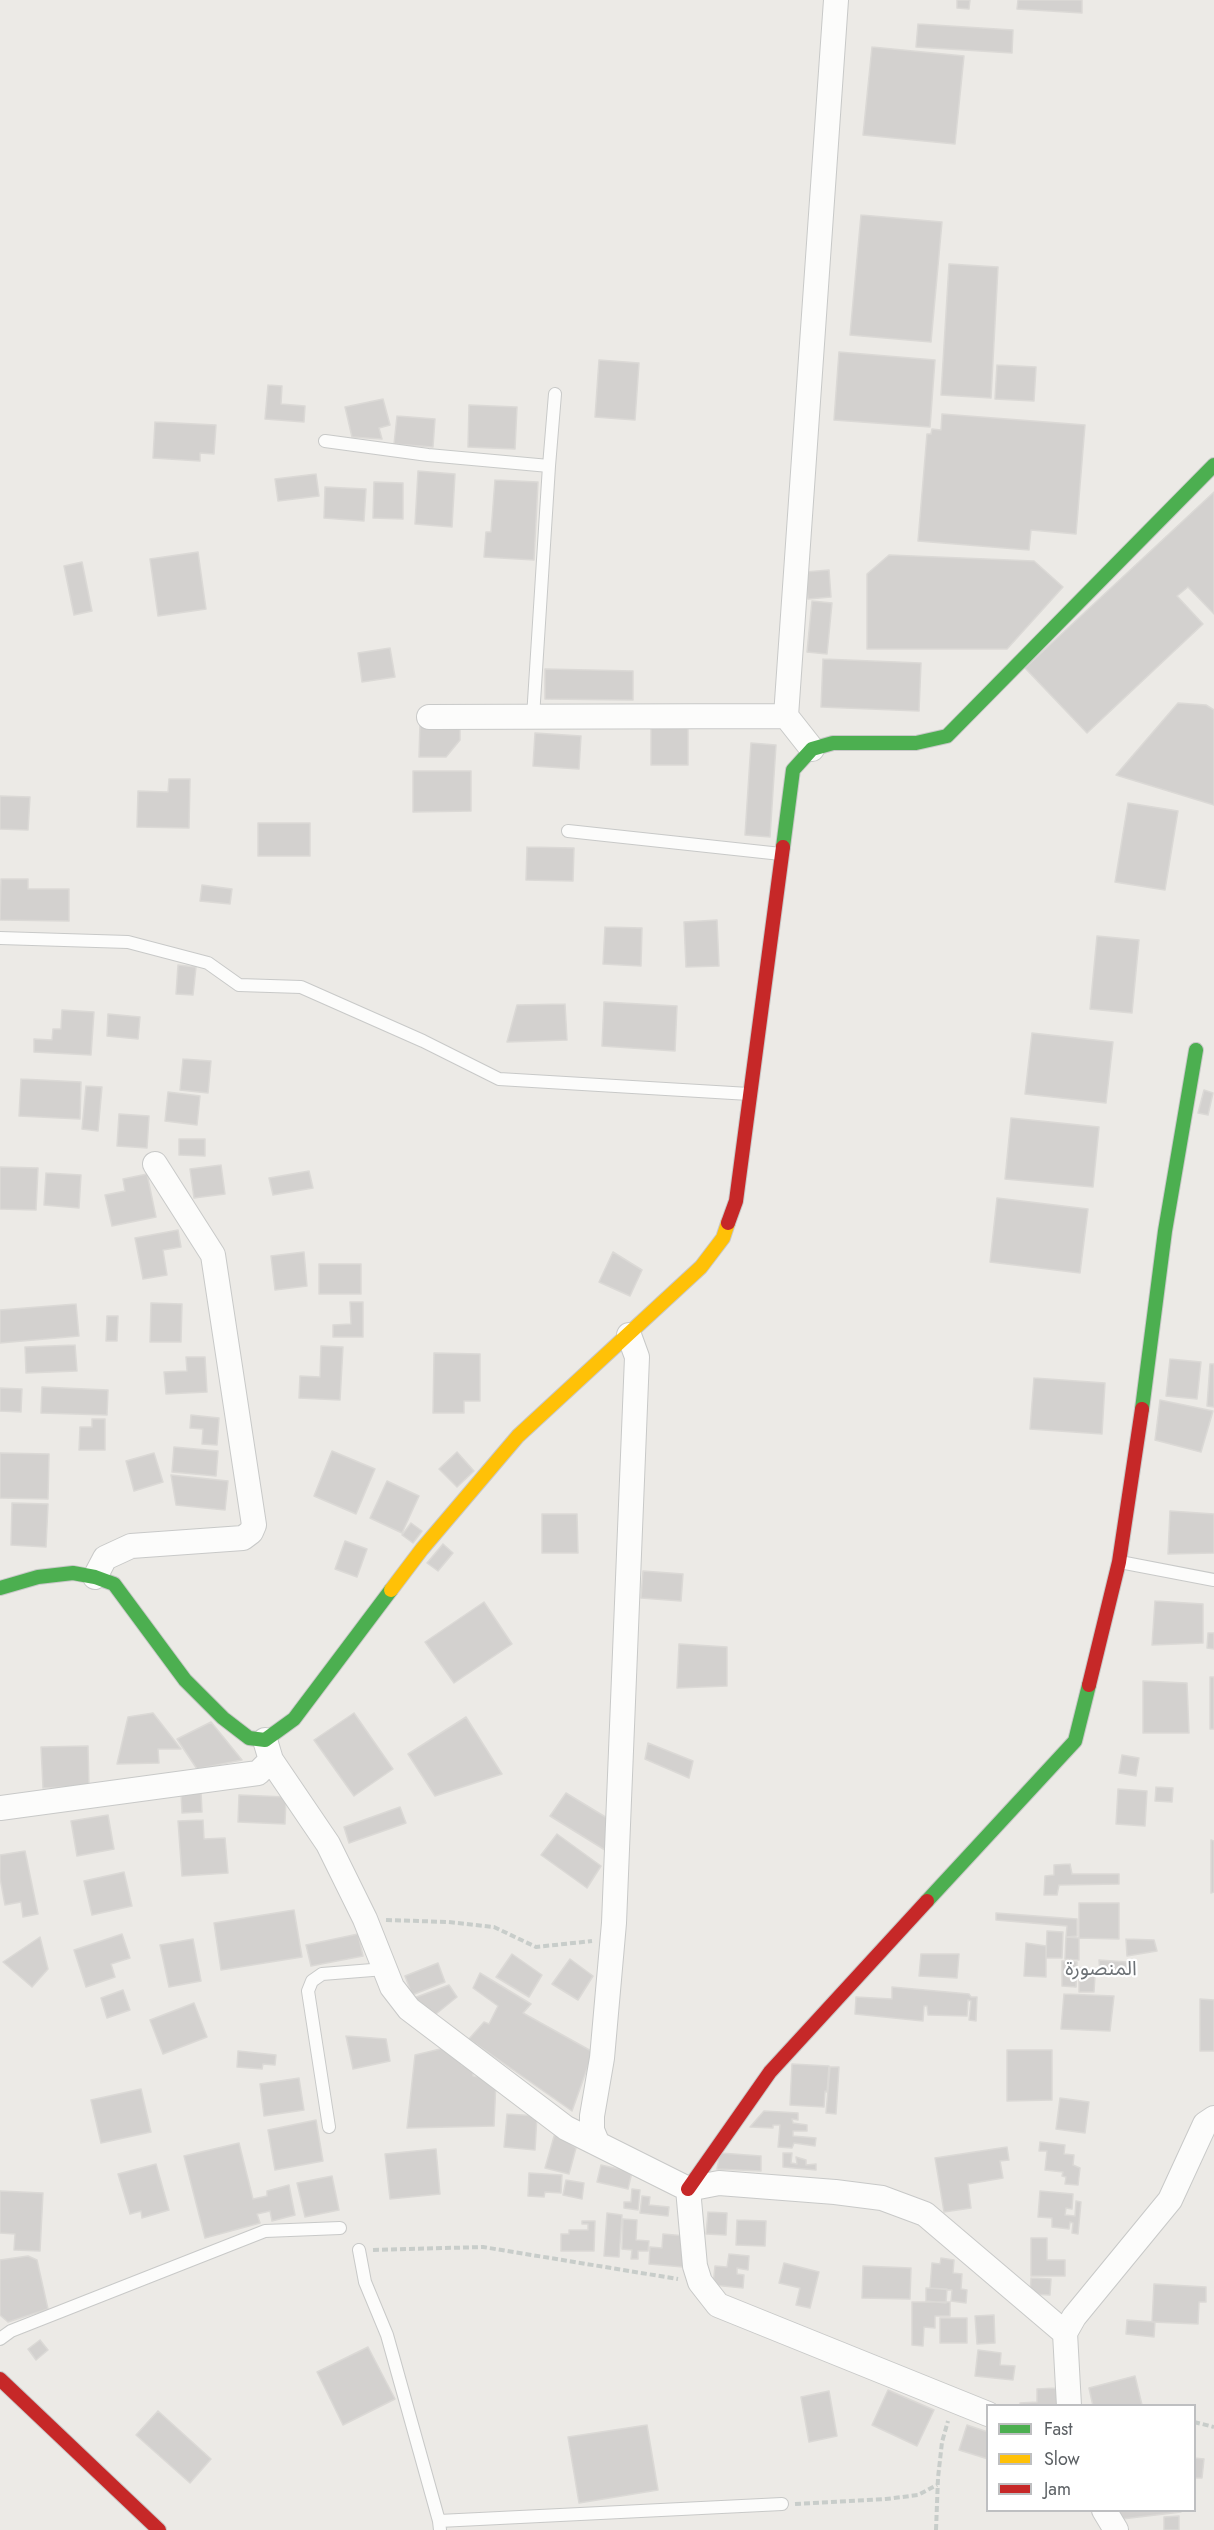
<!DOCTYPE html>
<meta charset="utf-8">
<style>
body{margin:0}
#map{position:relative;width:1214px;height:2530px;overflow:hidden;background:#eceae6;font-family:Jost,sans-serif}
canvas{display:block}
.legend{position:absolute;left:986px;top:2404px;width:210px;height:108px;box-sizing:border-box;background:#fff;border:2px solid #bebfc1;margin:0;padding:8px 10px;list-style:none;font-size:18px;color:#5c6064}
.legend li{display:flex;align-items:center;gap:12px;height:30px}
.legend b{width:30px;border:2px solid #bebfc1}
</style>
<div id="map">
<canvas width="1214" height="2530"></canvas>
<ul class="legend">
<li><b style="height:8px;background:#4caf50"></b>Fast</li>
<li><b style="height:8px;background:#ffc107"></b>Slow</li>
<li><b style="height:8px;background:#c62828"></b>Jam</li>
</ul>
</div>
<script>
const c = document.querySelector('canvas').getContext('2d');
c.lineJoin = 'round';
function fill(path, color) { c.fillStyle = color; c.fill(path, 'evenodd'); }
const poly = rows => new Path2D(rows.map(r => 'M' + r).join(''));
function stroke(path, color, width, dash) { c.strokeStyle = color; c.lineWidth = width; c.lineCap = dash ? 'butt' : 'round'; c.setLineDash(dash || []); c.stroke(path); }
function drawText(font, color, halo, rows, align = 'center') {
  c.font = font + ' Jost,"Noto Sans Arabic",sans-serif'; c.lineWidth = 4.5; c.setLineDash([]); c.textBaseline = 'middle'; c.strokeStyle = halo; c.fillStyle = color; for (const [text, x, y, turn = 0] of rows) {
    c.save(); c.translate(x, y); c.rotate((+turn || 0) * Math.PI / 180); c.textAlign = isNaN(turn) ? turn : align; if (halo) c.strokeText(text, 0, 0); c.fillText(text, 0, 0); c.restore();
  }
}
const building = poly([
 [957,0,970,0,969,9,957,8,957,0],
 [1018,0,1082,0,1082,13,1017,9,1018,0],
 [918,24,1013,30,1012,53,916,47,918,24],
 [872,47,964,56,955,144,863,135,872,47],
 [861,215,942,222,931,342,850,335,861,215],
 [949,264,998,267,991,398,941,395,949,264],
 [839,352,935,360,930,427,834,420,839,352],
 [599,360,639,363,635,420,595,417,599,360],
 [997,365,1036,367,1034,401,995,399,997,365],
 [268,385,282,386,281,404,305,406,304,422,265,419,268,385],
 [383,399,390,425,379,428,382,439,352,437,345,407,383,399],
 [469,405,517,407,515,449,468,447,469,405],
 [942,414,1085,425,1076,534,1031,530,1029,550,918,541,927,434,931,434,932,429,941,430,942,414],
 [397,416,435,419,433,447,394,444,397,416],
 [155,422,216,425,214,454,200,453,200,461,153,458,155,422],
 [418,471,455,474,452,527,415,524,418,471],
 [316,474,319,496,278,501,275,479,316,474],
 [495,480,538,482,534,560,484,557,486,532,491,532,495,480],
 [374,482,403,483,403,519,373,518,374,482],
 [325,487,366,489,364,521,324,518,325,487],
 [1214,492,1214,614,1188,587,1177,596,1203,624,1087,733,1025,668,1214,492],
 [198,552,206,609,158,616,150,559,198,552],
 [889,555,1034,561,1063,587,1007,649,867,649,867,574,889,555],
 [82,562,92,611,74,615,64,566,82,562],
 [829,570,831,597,808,599,805,572,829,570],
 [812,601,832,603,827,654,807,652,812,601],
 [390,648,395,677,362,682,358,653,390,648],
 [823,659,921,663,919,711,821,707,823,659],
 [545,669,633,671,633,700,545,699,545,669],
 [1178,703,1206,705,1214,710,1214,805,1116,775,1178,703],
 [420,723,460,724,460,740,446,757,419,757,420,723],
 [651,725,688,725,688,765,651,765,651,725],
 [535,733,581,736,579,769,533,766,535,733],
 [751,743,776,745,770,837,745,835,751,743],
 [413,771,471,771,471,811,413,812,413,771],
 [169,779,190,779,189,828,137,827,138,791,168,792,169,779],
 [0,796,30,797,28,830,0,829,0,796],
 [1128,803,1178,811,1165,890,1115,882,1128,803],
 [258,823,310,823,310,856,258,856,258,823],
 [527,847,574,848,573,881,526,880,527,847],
 [1,879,28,879,28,889,69,889,69,921,0,920,1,879],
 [202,885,232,889,230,904,200,901,202,885],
 [717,920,719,966,686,967,684,922,717,920],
 [605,927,642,928,641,966,603,964,605,927],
 [1097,936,1139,940,1132,1013,1090,1009,1097,936],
 [178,965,196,967,193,995,176,994,178,965],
 [604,1002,677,1006,675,1051,602,1046,604,1002],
 [565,1004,567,1040,507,1042,517,1005,565,1004],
 [62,1010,94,1012,91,1055,34,1052,34,1039,52,1040,53,1029,61,1029,62,1010],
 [108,1014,140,1017,138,1039,107,1036,108,1014],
 [1032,1033,1113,1042,1106,1103,1025,1094,1032,1033],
 [183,1059,211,1061,208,1093,180,1090,183,1059],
 [21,1079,81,1082,80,1119,19,1116,21,1079],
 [86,1086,102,1087,98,1131,82,1129,86,1086],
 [1204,1090,1213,1093,1208,1115,1198,1113,1204,1090],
 [168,1092,200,1096,197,1125,165,1121,168,1092],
 [119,1114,149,1116,147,1148,117,1146,119,1114],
 [1011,1118,1099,1127,1093,1187,1005,1179,1011,1118],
 [179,1139,205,1139,205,1156,179,1155,179,1139],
 [221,1165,225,1194,194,1198,190,1169,221,1165],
 [0,1167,38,1168,36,1210,0,1209,0,1167],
 [309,1171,313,1188,273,1195,269,1178,309,1171],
 [46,1173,81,1175,79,1208,44,1205,46,1173],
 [147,1174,156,1217,112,1226,105,1195,125,1191,123,1179,147,1174],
 [997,1198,1088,1209,1080,1273,990,1262,997,1198],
 [178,1230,181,1247,163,1250,167,1275,143,1279,135,1238,178,1230],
 [304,1252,307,1286,275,1290,271,1256,304,1252],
 [613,1252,642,1270,630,1296,599,1282,613,1252],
 [319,1264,361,1264,361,1294,319,1294,319,1264],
 [350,1302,363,1302,363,1337,333,1337,333,1325,351,1324,350,1302],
 [151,1303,182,1304,181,1342,150,1342,151,1303],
 [76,1304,79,1336,0,1343,0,1310,76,1304],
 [107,1316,118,1316,117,1341,106,1341,107,1316],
 [75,1345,77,1371,26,1373,25,1347,75,1345],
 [321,1346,343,1347,340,1400,299,1398,300,1376,320,1377,321,1346],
 [434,1353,480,1354,480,1401,464,1401,464,1413,433,1413,434,1353],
 [186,1357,205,1357,207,1392,166,1394,164,1372,187,1371,186,1357],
 [1170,1359,1201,1362,1197,1399,1166,1396,1170,1359],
 [1210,1364,1214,1364,1214,1407,1207,1406,1210,1364],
 [1034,1378,1105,1383,1102,1434,1030,1429,1034,1378],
 [42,1387,108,1390,107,1415,41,1413,42,1387],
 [0,1388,22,1389,21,1412,0,1411,0,1388],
 [1160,1400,1213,1411,1201,1452,1155,1440,1160,1400],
 [191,1415,219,1418,217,1445,202,1444,203,1429,190,1428,191,1415],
 [92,1419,105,1419,105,1450,79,1450,80,1427,92,1427,92,1419],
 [174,1447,218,1451,216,1476,172,1472,174,1447],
 [332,1451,375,1469,356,1514,314,1496,332,1451],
 [457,1452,474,1471,457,1487,439,1469,457,1452],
 [0,1453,49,1454,48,1499,0,1498,0,1453],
 [154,1453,163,1482,134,1491,126,1461,154,1453],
 [171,1475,228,1481,225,1510,176,1505,171,1475],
 [387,1481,419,1496,402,1533,370,1518,387,1481],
 [12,1503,48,1504,46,1547,11,1545,12,1503],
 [1170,1511,1214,1514,1214,1553,1168,1554,1170,1511],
 [542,1514,577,1514,578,1553,542,1553,542,1514],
 [411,1523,422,1531,413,1543,402,1535,411,1523],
 [345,1541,367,1549,357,1577,335,1569,345,1541],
 [443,1544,453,1553,438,1571,427,1563,443,1544],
 [643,1571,683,1574,681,1601,641,1598,643,1571],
 [1155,1601,1203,1604,1203,1643,1152,1645,1155,1601],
 [484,1602,512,1644,454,1683,425,1642,484,1602],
 [1208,1633,1214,1633,1214,1649,1207,1648,1208,1633],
 [679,1644,727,1647,727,1686,677,1688,679,1644],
 [1210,1677,1214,1677,1214,1729,1210,1729,1210,1677],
 [1143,1681,1187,1683,1189,1733,1143,1733,1143,1681],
 [153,1713,181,1749,158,1749,159,1763,117,1764,128,1717,153,1713],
 [354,1713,393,1769,354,1796,314,1740,354,1713],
 [466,1717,502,1774,435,1796,408,1754,466,1717],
 [211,1722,242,1760,197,1769,177,1739,211,1722],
 [648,1743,693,1761,689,1778,645,1759,648,1743],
 [88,1746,89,1786,43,1788,41,1747,88,1746],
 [1122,1755,1139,1758,1136,1776,1119,1773,1122,1755],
 [1156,1787,1173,1788,1172,1802,1155,1801,1156,1787],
 [1118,1789,1147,1791,1145,1826,1116,1824,1118,1789],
 [201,1791,202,1812,182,1813,181,1792,201,1791],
 [566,1793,612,1821,605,1850,550,1816,566,1793],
 [239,1795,286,1797,285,1824,238,1822,239,1795],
 [400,1807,406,1823,349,1843,344,1827,400,1807],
 [108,1815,114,1849,77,1856,71,1821,108,1815],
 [203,1820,204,1839,225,1838,228,1873,182,1876,178,1821,203,1820],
 [557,1834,601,1866,587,1888,541,1855,557,1834],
 [1211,1840,1214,1841,1214,1892,1211,1893,1211,1840],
 [25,1851,38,1914,23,1917,21,1902,5,1905,0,1878,0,1855,25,1851],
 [1070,1864,1072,1874,1119,1874,1119,1884,1059,1885,1057,1895,1044,1895,1045,1876,1054,1875,1054,1865,1070,1864],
 [124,1872,132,1906,92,1915,84,1881,124,1872],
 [1079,1903,1119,1903,1119,1939,1079,1938,1079,1903],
 [294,1910,302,1957,221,1970,214,1923,294,1910],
 [996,1913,1077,1919,1077,1936,1066,1937,1067,1926,996,1920,996,1913],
 [1047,1931,1063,1932,1062,1958,1046,1958,1047,1931],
 [122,1934,130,1958,111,1964,115,1977,86,1987,74,1950,122,1934],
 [358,1934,363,1956,311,1966,306,1945,358,1934],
 [40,1937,48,1969,32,1987,3,1962,40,1937],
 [1066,1937,1079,1938,1079,1960,1065,1959,1066,1937],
 [193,1939,201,1981,169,1987,160,1945,193,1939],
 [1126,1939,1154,1940,1157,1951,1127,1956,1126,1939],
 [1026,1943,1046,1946,1046,1977,1024,1976,1026,1943],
 [512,1954,542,1975,529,1997,496,1977,512,1954],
 [921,1954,959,1954,957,1978,919,1976,921,1954],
 [570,1959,593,1976,578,2000,552,1984,570,1959],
 [1099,1960,1127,1962,1128,1975,1100,1974,1099,1960],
 [1062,1961,1077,1962,1076,1987,1062,1986,1062,1961],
 [438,1963,445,1982,412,1995,405,1976,438,1963],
 [1079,1968,1088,1968,1089,1974,1095,1976,1094,1992,1079,1992,1079,1968],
 [480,1973,531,2004,523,2013,593,2052,572,2111,469,2039,484,2022,489,2024,498,2006,473,1988,480,1973],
 [449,1985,457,1997,436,2014,414,1998,449,1985],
 [892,1987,969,1994,971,1997,977,1997,976,2021,969,2020,971,2001,968,2000,967,2016,928,2015,927,2006,924,2006,923,2021,855,2014,856,1997,892,1999,892,1987],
 [123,1990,130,2010,107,2018,101,1998,123,1990],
 [1064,1994,1114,1996,1110,2031,1061,2029,1064,1994],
 [1200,1999,1214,2000,1214,2051,1200,2051,1200,1999],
 [194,2003,207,2037,163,2054,150,2020,194,2003],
 [346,2036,386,2039,390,2061,353,2069,346,2036],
 [453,2046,462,2055,462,2065,473,2067,473,2076,496,2080,494,2126,407,2128,415,2055,453,2046],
 [1007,2050,1052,2050,1052,2100,1007,2101,1007,2050],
 [238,2051,276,2055,275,2065,263,2064,262,2069,237,2067,238,2051],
 [792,2064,829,2066,827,2092,825,2091,824,2107,790,2105,792,2064],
 [830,2067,839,2067,836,2114,826,2113,830,2067],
 [299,2078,304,2110,264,2116,260,2084,299,2078],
 [141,2089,151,2132,101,2143,91,2100,141,2089],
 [1060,2098,1089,2102,1085,2133,1056,2129,1060,2098],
 [764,2111,798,2113,798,2120,792,2119,793,2123,807,2125,807,2131,793,2131,793,2136,816,2138,815,2146,794,2143,792,2148,778,2147,780,2125,773,2125,773,2128,750,2127,764,2111],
 [507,2114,537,2116,535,2150,504,2147,507,2114],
 [316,2120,323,2161,275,2170,268,2130,316,2120],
 [555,2133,576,2148,569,2174,545,2168,555,2133],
 [1040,2142,1065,2145,1064,2154,1074,2155,1073,2165,1080,2168,1078,2185,1065,2184,1066,2177,1062,2176,1063,2172,1045,2170,1047,2151,1039,2151,1040,2142],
 [239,2143,253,2199,267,2196,267,2191,289,2185,295,2215,272,2221,270,2211,257,2214,260,2223,205,2238,184,2156,239,2143],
 [1007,2147,1009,2160,1000,2161,1003,2178,968,2184,971,2208,944,2212,935,2158,1007,2147],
 [436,2149,440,2194,390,2199,385,2154,436,2149],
 [720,2153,761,2156,761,2171,717,2169,720,2153],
 [783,2153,792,2153,791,2163,797,2164,796,2157,806,2160,806,2165,816,2164,816,2170,783,2167,783,2153],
 [156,2164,169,2210,142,2218,141,2211,130,2214,118,2174,156,2164],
 [601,2165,632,2172,628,2189,597,2182,601,2165],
 [529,2173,562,2175,561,2193,545,2192,544,2197,528,2196,529,2173],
 [332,2176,339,2210,305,2217,297,2183,332,2176],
 [566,2180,584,2183,582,2199,563,2195,566,2180],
 [632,2189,640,2190,638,2210,624,2208,624,2202,631,2202,632,2189],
 [0,2191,43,2193,40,2251,14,2250,15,2234,0,2233,0,2191],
 [1040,2191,1073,2194,1072,2209,1066,2208,1065,2215,1075,2216,1076,2201,1081,2202,1078,2234,1072,2233,1073,2223,1070,2222,1069,2229,1052,2227,1052,2218,1038,2217,1040,2191],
 [642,2196,650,2197,649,2205,669,2207,668,2216,640,2213,642,2196],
 [708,2212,727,2213,726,2235,706,2234,708,2212],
 [607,2213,622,2215,619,2257,604,2256,607,2213],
 [623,2219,637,2220,636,2240,649,2241,648,2251,638,2251,638,2259,631,2259,632,2250,622,2249,623,2219],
 [737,2220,766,2221,765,2246,736,2245,737,2220],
 [582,2221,595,2221,594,2251,561,2251,561,2234,569,2234,569,2230,588,2230,588,2224,582,2224,582,2221],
 [663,2234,686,2236,683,2267,649,2264,650,2247,662,2248,663,2234],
 [1031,2238,1047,2238,1047,2260,1065,2260,1065,2276,1031,2276,1031,2238],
 [729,2254,749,2256,748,2270,737,2268,737,2274,744,2275,743,2288,713,2285,715,2266,727,2267,729,2254],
 [28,2256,37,2260,48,2309,8,2322,0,2315,0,2260,28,2256],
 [941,2258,954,2260,953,2273,962,2274,961,2289,967,2290,966,2303,951,2301,952,2290,930,2288,932,2263,940,2264,941,2258],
 [784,2263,819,2272,810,2308,796,2305,800,2288,779,2283,784,2263],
 [863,2266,911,2268,910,2299,862,2298,863,2266],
 [1031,2278,1051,2279,1050,2295,1030,2294,1031,2278],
 [1154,2284,1206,2287,1206,2302,1199,2302,1198,2324,1152,2322,1154,2284],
 [926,2288,947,2289,946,2303,926,2301,926,2288],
 [912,2302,950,2302,950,2316,935,2316,935,2328,924,2327,923,2346,912,2345,912,2302],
 [994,2315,995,2343,977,2344,975,2316,994,2315],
 [940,2318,967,2318,967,2343,940,2343,940,2318],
 [1127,2320,1155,2322,1154,2337,1126,2334,1127,2320],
 [40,2340,48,2350,36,2360,28,2349,40,2340],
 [368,2347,395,2399,343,2425,317,2372,368,2347],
 [978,2350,1001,2353,1000,2365,1015,2366,1013,2380,975,2376,978,2350],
 [1135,2376,1142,2405,1093,2406,1089,2388,1135,2376],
 [1056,2388,1058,2406,1020,2406,1020,2403,1037,2402,1037,2389,1056,2388],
 [888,2390,934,2410,917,2446,872,2425,888,2390],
 [829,2391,837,2436,809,2442,801,2397,829,2391],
 [158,2411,211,2459,190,2483,136,2435,158,2411],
 [647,2425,658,2490,579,2503,568,2437,647,2425],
 [967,2425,988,2432,988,2459,959,2450,967,2425],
 [1194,2458,1204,2459,1202,2478,1194,2478,1194,2458],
 [1118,2510,1181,2510,1181,2512,1122,2519,1118,2510],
 [1179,2516,1179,2530,1164,2530,1164,2517,1179,2516]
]);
const path = poly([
 [386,1920,448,1922,494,1927,536,1947,592,1941],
 [373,2250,483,2247,678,2279],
 [1194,2422,1214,2427],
 [795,2504,886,2499,918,2495,937,2485],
 [936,2530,938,2478,942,2442,948,2421]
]);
const lane = poly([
 [325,441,428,455,549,466,533,717],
 [549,466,555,394],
 [568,831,781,854],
 [0,938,128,942,208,963,239,985,301,987,423,1041,499,1079,749,1094],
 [1120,1562,1214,1580],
 [329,2127,308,1991,312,1981,322,1974,385,1969],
 [359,2250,365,2282,387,2335,439,2521],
 [0,2339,11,2331,265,2231,340,2228],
 [440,2530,439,2521,782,2504]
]);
const street = poly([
 [786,716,836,0],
 [429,717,786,716,812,749],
 [95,1577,105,1558,131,1546,243,1538,251,1532,254,1525,213,1255,155,1164],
 [265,1740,271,1760,328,1844,365,1919,392,1987,409,2009,566,2128,688,2189,695,2266,700,2282,718,2305,988,2414],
 [0,1808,258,1773,271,1760],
 [597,2142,592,2130,592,2116,602,2058,614,1923,637,1357,629,1335],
 [688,2189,719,2183,835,2192,882,2198,925,2214,1065,2333],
 [1069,2406,1065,2333,1074,2317,1170,2200,1205,2124,1214,2118],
 [1104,2510,1116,2530]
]);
const fast = poly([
 [783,847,793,770,812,749,833,743,916,743,947,736,1214,465],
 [1142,1409,1165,1231,1196,1050],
 [0,1588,38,1577,73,1573,95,1577,114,1584,185,1680,223,1718,249,1738,265,1740,294,1719,391,1590],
 [927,1901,1075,1741,1089,1685]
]);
const slow = poly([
 [391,1590,422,1549,518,1436,701,1267,723,1238,728,1223]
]);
const jam = poly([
 [728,1223,736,1201,783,847],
 [1089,1685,1119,1562,1142,1409],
 [688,2189,770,2072,927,1901],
 [0,2379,159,2530]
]);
const quarterNames = [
 ["المنصورة",1101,1970]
];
fill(building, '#d3d1cf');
stroke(building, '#dbd9d6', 1.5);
stroke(lane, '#c8c9c8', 14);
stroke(street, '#c8c9c8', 26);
stroke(fast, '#c8c8c8', 16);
stroke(slow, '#c8c8c8', 16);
stroke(jam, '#c8c8c8', 16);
stroke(path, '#c8cdca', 4, [6, 3]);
stroke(lane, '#fcfcfb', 12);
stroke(street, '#fcfcfb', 24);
stroke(fast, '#4caf50', 14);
stroke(slow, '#ffc107', 14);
stroke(jam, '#c62828', 14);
drawText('20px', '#6d7276', '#fff', quarterNames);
</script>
